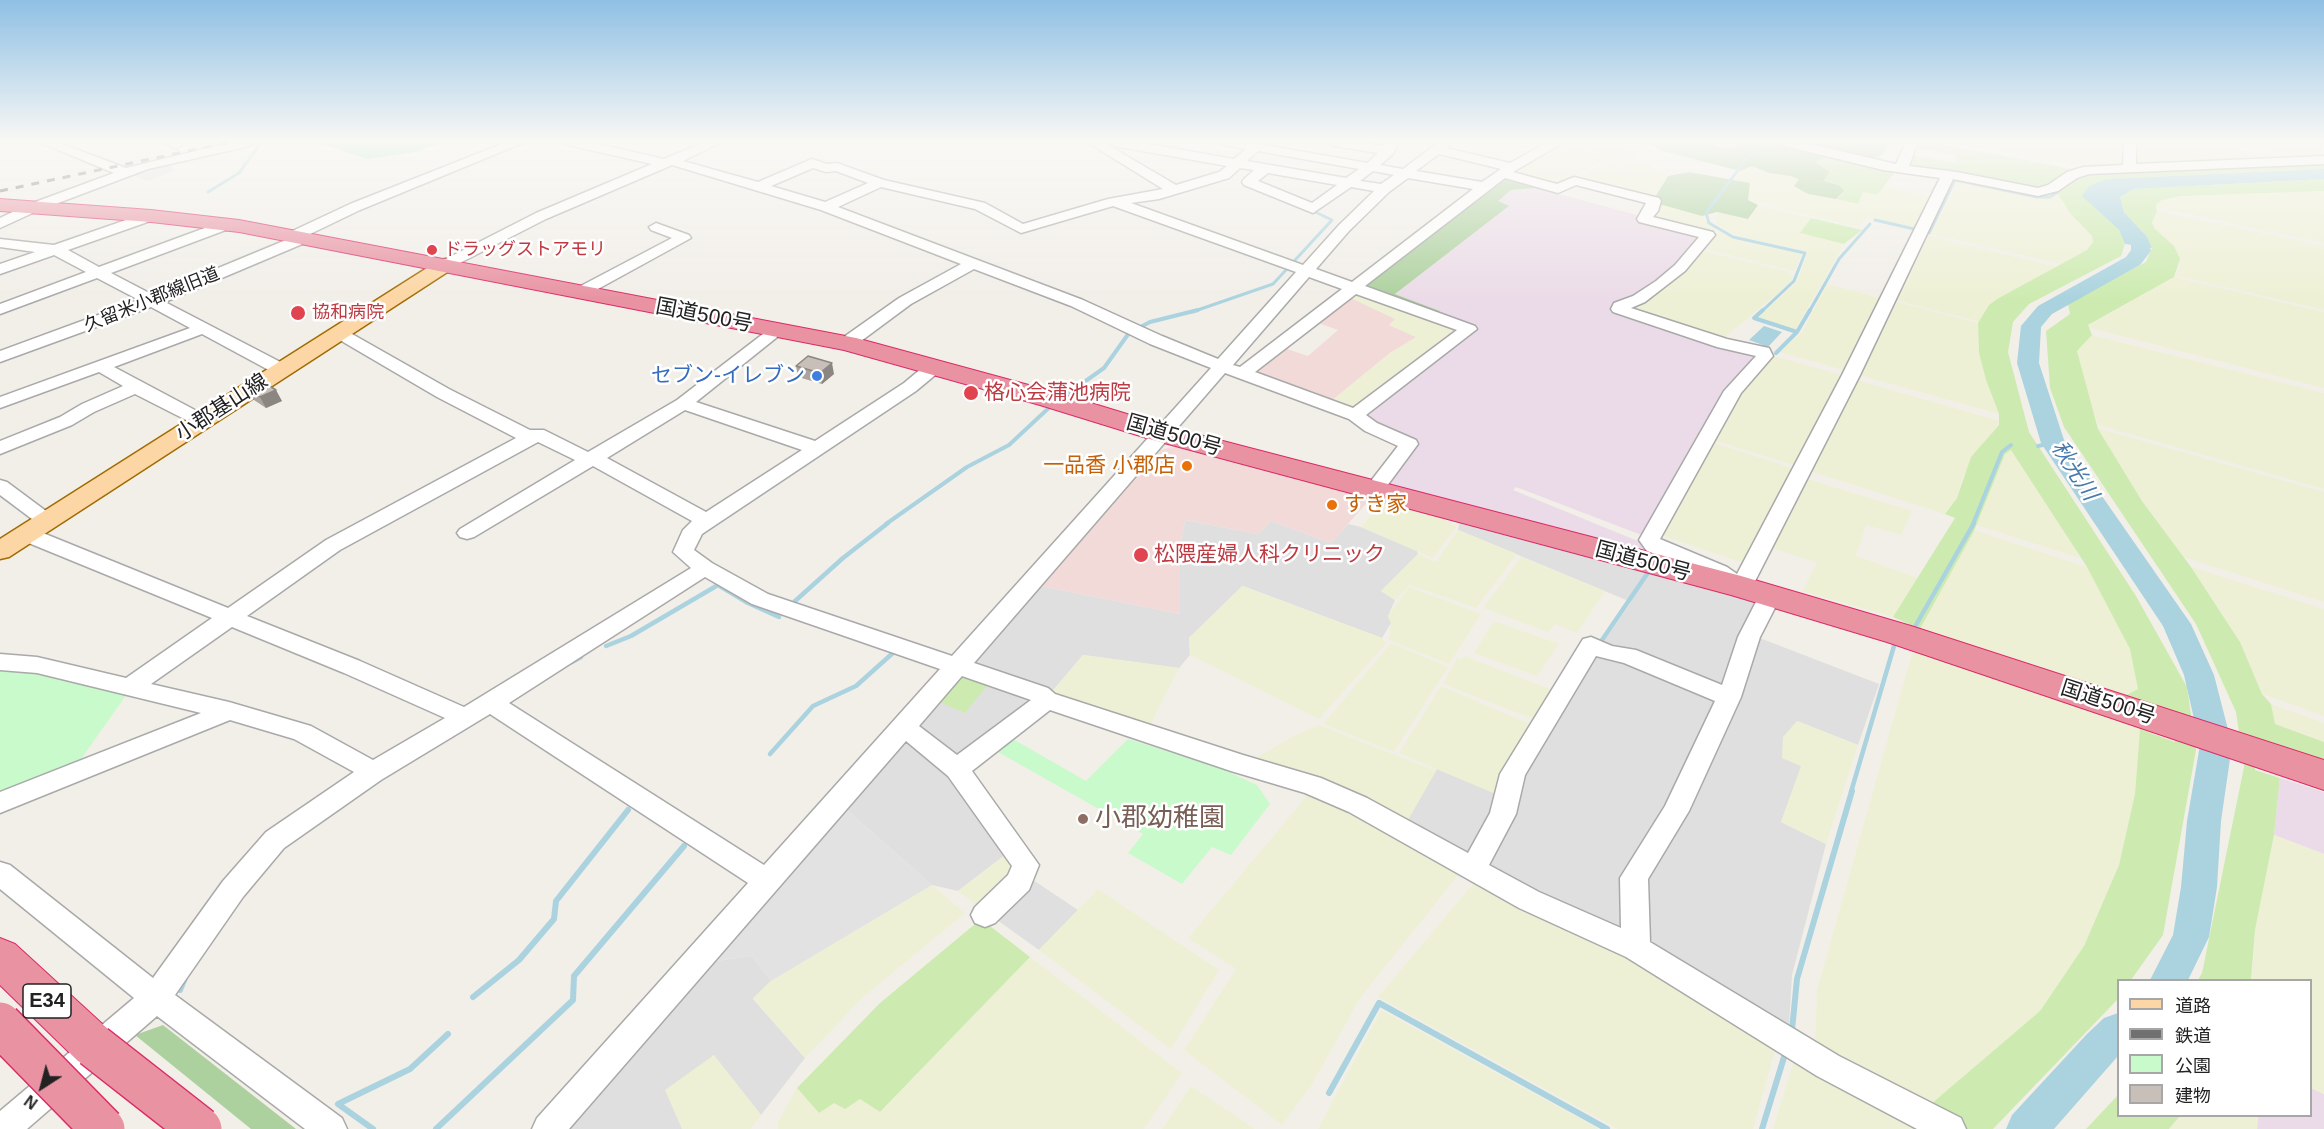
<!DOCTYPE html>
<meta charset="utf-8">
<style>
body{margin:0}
#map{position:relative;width:2324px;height:1129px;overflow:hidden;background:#f2efe9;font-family:Arial,"Noto Sans JP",sans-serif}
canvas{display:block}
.legend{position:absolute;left:2117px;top:979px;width:195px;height:138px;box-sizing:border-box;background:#fff;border:2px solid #a7a7a7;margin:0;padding:8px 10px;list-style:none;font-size:18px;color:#222}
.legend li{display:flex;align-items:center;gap:12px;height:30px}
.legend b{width:30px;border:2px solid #a7a7a7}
.north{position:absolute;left:12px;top:1057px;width:60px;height:60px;-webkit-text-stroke:4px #fff;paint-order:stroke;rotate:216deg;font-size:16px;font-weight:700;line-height:24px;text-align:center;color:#222}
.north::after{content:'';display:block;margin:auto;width:21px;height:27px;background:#222;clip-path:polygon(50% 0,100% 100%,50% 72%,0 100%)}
</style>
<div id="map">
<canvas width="2324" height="1129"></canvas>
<ul class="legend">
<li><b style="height:8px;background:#fcd6a4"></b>道路</li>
<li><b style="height:8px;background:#707070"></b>鉄道</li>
<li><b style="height:16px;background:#c8facc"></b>公園</li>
<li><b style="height:16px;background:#c7bfb8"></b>建物</li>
</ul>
<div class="north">N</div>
</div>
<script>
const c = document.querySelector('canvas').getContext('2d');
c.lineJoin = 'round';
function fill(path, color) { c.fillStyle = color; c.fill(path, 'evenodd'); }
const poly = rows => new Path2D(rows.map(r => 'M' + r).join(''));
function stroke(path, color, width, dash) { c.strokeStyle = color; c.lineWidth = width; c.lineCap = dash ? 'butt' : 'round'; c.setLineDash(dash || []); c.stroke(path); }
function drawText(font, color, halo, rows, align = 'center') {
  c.font = font + ' Arial,"Noto Sans JP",sans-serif'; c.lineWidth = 5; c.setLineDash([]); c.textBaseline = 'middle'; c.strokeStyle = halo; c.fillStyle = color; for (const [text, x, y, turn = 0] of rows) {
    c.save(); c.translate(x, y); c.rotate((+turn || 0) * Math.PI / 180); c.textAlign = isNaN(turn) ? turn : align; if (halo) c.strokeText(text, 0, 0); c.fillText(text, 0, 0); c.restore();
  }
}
const residential = poly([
 [1185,520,1258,534,1271,521,1331,543,1348,524,1361,527,1417,551,1418,554,1381,591,1395,600,1388,616,1391,623,1382,638,1243,586,1189,638,1190,655,1179,668,1083,655,1050,694,967,754,955,756,917,724,1041,586,1180,614,1180,545],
 [1460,520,1640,567,1650,573,1773,606,1757,637,1879,684,1858,745,1797,721,1802,766,1781,822,1826,844,1792,975,1789,1025,1778,1040,1399,834,1437,769,1498,794,1631,602,1458,530],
 [904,740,938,765,1009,852,958,891,932,885,846,809],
 [1030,878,1078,910,1039,950,979,907],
 [752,956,771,981,753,999,805,1058,761,1115,713,1055,682,1129,563,1129,709,962]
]);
const commercial = poly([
 [1349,297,1396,319,1389,325,1417,337,1390,353,1330,402,1253,373,1284,348,1308,356,1338,330,1315,322],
 [1171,447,1181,448,1371,498,1331,543,1271,521,1258,534,1185,520,1180,545,1180,614,1041,586,1161,450]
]);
const industrial = poly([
 [1537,188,1641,216,1700,235,1703,239,1638,298,1755,354,1758,357,1723,392,1693,453,1644,536,1516,487,1513,490,1682,559,1685,566,1394,487,1389,483,1418,443,1366,418,1410,379,1436,314,1440,311,1395,294,1508,207,1497,201,1511,190],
 [2280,778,2324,792,2324,854,2274,835],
 [2311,1088,2324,1094,2324,1129,2257,1129,2258,1116,2310,1116]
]);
const farmland = poly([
 [1573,142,1609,142,1639,152,1632,158,1612,158,1570,144],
 [1946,142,2122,142,2120,164,2079,166],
 [2135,142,2200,142,2283,157,2262,160,2137,165,2134,163],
 [2213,142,2322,142,2324,156,2296,156],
 [1564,143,1608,158,1556,186,1511,173],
 [1611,160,1630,160,1649,165,1668,176,1654,199,1576,179],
 [1752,166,1799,179,1808,194,1858,204,1863,191,1877,195,1885,185,1932,197,1915,229,1867,217,1858,227,1748,200,1750,184,1737,180,1740,171],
 [1958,180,2038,198,2051,198,2058,194,2070,213,2092,236,2094,242,2087,250,2061,264,1931,234],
 [2324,191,2324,243,2155,207,2162,200,2180,196],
 [1659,204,1702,216,1714,230,1711,233,1650,219],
 [1758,205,1811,218,1801,233,1844,244,1795,330,1757,317,1797,282,1808,251,1745,238,1729,232,1716,224,1717,212,1748,219],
 [2157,211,2324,246,2324,310,2178,276,2176,274,2180,266,2174,246,2154,229,2152,223],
 [1718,232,1736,240,1802,253,1794,271,1706,249],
 [1928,236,2058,267,1997,299,1989,305,1981,322,1898,301],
 [1704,251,1786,271,1793,276,1792,281,1724,338,1713,337,1630,310,1630,307,1664,286],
 [2174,277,2324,312,2324,388,2086,327],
 [1827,284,1883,299,1844,370,1779,352,1802,333],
 [1354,292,1462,330,1353,411,1330,402,1390,353,1416,337,1389,325,1395,319,1349,297],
 [1897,302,1978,323,1979,353,1986,380,1999,414,1859,375],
 [2092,335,2324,393,2324,489,2098,425,2088,397,2077,351],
 [1774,356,1841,375,1794,465,1716,441,1741,394],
 [1856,380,2000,421,1963,477,1957,498,1945,514,1810,471],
 [2097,428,2324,492,2324,602,2183,557,2142,501],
 [1714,443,1792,468,1743,563,1661,535],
 [2011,450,2056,517,2080,558,1976,525,2005,454],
 [1807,479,1912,511,1901,535,1866,525,1856,556,1918,578,1893,617,1802,591,1817,563,1772,548],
 [1383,502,1438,516,1457,526,1433,558,1361,527],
 [1458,530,1517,554,1476,608,1410,585,1395,600,1381,591,1418,554,1436,562],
 [1974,530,2087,567,2131,649,2138,690,2125,696,1920,629],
 [1521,557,1605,591,1577,633,1555,624,1548,632,1483,608],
 [2191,567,2324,609,2324,716,2262,694,2240,642],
 [1242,586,1382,638,1386,644,1319,719,1190,655,1189,638],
 [1409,587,1481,614,1449,664,1389,640,1391,623,1388,616],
 [1494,621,1559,644,1537,676,1474,653],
 [1391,643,1448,667,1394,752,1323,724],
 [1913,650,2140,729,2135,794,2119,865,2084,946,2040,1011,1931,1104,1815,1047,1817,990],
 [1083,655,1179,668,1149,727,1050,694],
 [1464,656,1555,691,1536,720,1443,684,1457,658,1461,660],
 [1441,686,1532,725,1498,795,1399,753],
 [2271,704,2324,723,2324,742,2275,724],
 [1797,721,1858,745,1826,844,1781,822,1801,766,1782,758,1783,737],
 [1319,725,1436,771,1405,825,1254,759,1297,734],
 [1311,791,1463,869,1360,998,1311,1086,1282,1125,1184,1050,1236,969,1188,938],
 [2274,835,2324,854,2324,1094,2311,1088,2310,980,2252,980,2255,930],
 [1009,852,1019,864,979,907,958,891],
 [1478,878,1631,948,1778,1040,1753,1129,1618,1129,1378,997],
 [932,885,965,913,862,998,805,1058,753,998,771,981],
 [1098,889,1219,970,1171,1049,1039,950],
 [1030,957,1182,1073,1144,1129,778,1129,778,1122,797,1088,819,1113,834,1102,860,1099,881,1112],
 [1381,1010,1599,1129,1318,1129],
 [714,1055,761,1115,751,1129,682,1129,665,1090],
 [1795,1057,1915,1127,1914,1129,1773,1129],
 [1191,1086,1255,1129,1162,1129],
 [2180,1116,2258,1116,2257,1129,2169,1129]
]);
const grass = poly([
 [1916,142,1932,142,2071,169,2041,188,2026,189,1907,166,1910,155,1956,163,1957,156,1914,148],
 [1823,158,1847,161,1896,171,1877,195,1863,192,1858,204,1836,199,1844,192,1839,185,1822,181,1830,172,1814,162],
 [2324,163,2324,169,2106,179,2089,186,2083,196,2119,230,2125,244,2121,256,2029,304,2013,322,2008,352,2029,432,2136,596,2187,687,2196,750,2163,935,2131,980,2118,980,2118,999,1993,1129,1914,1129,1931,1104,2040,1011,2084,946,2119,865,2135,794,2140,729,2175,742,2174,711,2125,696,2138,689,2130,649,2087,567,2011,450,2005,454,1974,531,1920,629,1893,617,1955,518,1945,514,1957,498,1971,457,1999,425,1999,414,1986,380,1979,353,1978,323,1989,305,1997,299,2087,250,2093,242,2092,236,2070,213,2058,194,2064,185,2085,173],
 [2324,179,2324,191,2180,196,2162,200,2156,205,2157,211,2152,223,2155,229,2174,246,2180,259,2174,277,2088,325,2092,335,2077,351,2098,429,2142,501,2191,567,2240,642,2262,694,2271,704,2275,724,2324,742,2324,760,2255,737,2255,770,2280,778,2274,835,2255,930,2251,980,2198,980,2202,973,2244,767,2236,712,2196,624,2064,427,2050,388,2046,331,2070,314,2068,304,2146,262,2152,248,2147,237,2124,212,2120,197,2134,189],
 [1811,218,1862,230,1844,244,1800,233],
 [971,674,990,682,965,713,937,701,959,676],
 [981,919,1030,957,880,1112,860,1099,845,1109,834,1103,819,1113,797,1088,880,1003],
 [2118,1095,2118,1116,2180,1116,2169,1129,2086,1129]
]);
const forest = poly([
 [1663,142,1710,142,1722,148,1735,147,1744,142,1772,142,1791,147,1801,142,1889,142,1883,155,1870,159,1857,158,1847,161,1823,158,1815,162,1830,172,1823,181,1839,185,1844,191,1836,199,1808,194,1794,186,1799,179,1790,176,1769,173,1752,166,1740,171,1659,150,1653,145],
 [1689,172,1750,183,1748,200,1758,205,1748,219,1717,212,1702,216,1659,204,1654,199,1668,176],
 [1516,179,1537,188,1511,190,1498,201,1509,206,1395,294,1440,311,1436,314,1364,288,1504,180],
 [163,1025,296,1129,251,1129,135,1035]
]);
const park = poly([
 [0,668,41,672,127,694,74,769,0,799],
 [1013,739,1086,781,1128,739,1220,768,1257,785,1270,804,1231,855,1212,847,1182,884,1128,853,1143,834,998,752]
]);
const pitch = poly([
 [322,142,441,142,416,152,367,159,320,143]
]);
const parking = poly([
 [169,163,175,171,147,181,133,175],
 [846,809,932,885,771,981,752,956,709,962]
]);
const water = poly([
 [2324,169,2324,179,2134,189,2120,197,2124,212,2147,237,2152,248,2125,244,2119,230,2082,196,2089,186,2106,179],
 [1764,326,1782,332,1768,347,1749,340]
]);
const streamFar3 = poly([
 [208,192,239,173,260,144],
 [1875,220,1914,229],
 [1929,233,1955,180,2037,197,2050,197,2058,192],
 [1192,312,1273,284,1332,220,1311,210],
 [1761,312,1794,281,1805,253,1733,237,1709,223,1706,213,1747,158,1774,142],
 [1809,312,1839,259,1870,224]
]);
const streamFar2 = poly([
 [1763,310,1754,318,1797,332],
 [1776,353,1797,332,1810,310],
 [1060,399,1104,368,1129,333,1150,322,1198,310],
 [2038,446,2053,443],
 [886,524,967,467,1009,445,1053,404],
 [1973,524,2002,452,2011,445]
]);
const streamFar1 = poly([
 [794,602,843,558,888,523],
 [1916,625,1974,523],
 [1600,643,1647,574],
 [606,646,631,636,718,585,748,603,779,617],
 [572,662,581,657],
 [770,754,813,706,856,686,894,652,891,651],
 [1851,792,1894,646]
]);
const stream = poly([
 [180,990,185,978],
 [473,997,519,960,554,919,556,901,628,810],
 [1792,1030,1797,979,1852,791],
 [1329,1093,1379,1003,1607,1129],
 [373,1129,338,1104,410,1069,448,1034],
 [436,1129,573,1000,574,976,684,846],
 [1762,1129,1785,1054]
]);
const river = poly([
 [2118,213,2124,214,2147,237,2151,251,2140,265,2052,314,2041,327,2039,363,2065,443,2191,624,2214,675,2232,745,2221,821,2217,887,2209,937,2188,980,2150,980,2173,935,2181,887,2187,821,2200,745,2184,675,2163,626,2041,443,2017,363,2021,326,2038,306,2126,257,2131,250,2131,242,2109,218,2112,214,2118,213],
 [2118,1013,2118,1056,2054,1129,2006,1129,2012,1115,2087,1034,2104,1018,2118,1013]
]);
const minor = poly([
 [39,142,57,142,126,168,232,142,256,142,250,146,148,169,37,211,0,228,0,218,27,205,114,173,39,142],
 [163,142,180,142,182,145,176,149,163,142],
 [507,142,525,142,360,210,306,236,309,239,307,242,165,302,288,366,291,370,288,374,276,374,202,334,114,367,208,417,211,421,208,425,196,425,135,394,94,412,72,425,0,454,0,441,60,417,82,404,123,386,99,372,0,408,0,397,190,328,151,307,0,362,0,351,139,300,97,278,0,314,0,304,86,272,54,255,0,274,0,264,35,252,0,247,0,239,54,245,146,213,156,213,158,216,156,219,68,250,99,267,221,222,231,222,233,225,231,228,111,273,153,295,286,240,284,237,286,234,350,204,507,142],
 [566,142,590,142,664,159,704,142,722,142,683,161,758,182,812,159,827,164,837,163,884,180,985,203,1023,224,1108,199,1163,189,1087,142,1103,142,1176,185,1219,172,1227,166,1114,146,1108,142,1137,142,1234,159,1246,149,1224,145,1222,142,1267,142,1265,145,1367,163,1378,153,1334,146,1328,142,1359,142,1384,146,1387,142,1399,142,1393,154,1380,165,1403,169,1439,142,1453,142,1446,148,1510,163,1548,142,1564,142,1513,172,1557,184,1574,177,1659,198,1661,201,1658,211,1653,217,1713,232,1715,235,1685,271,1645,302,1631,308,1727,339,1769,348,1773,356,1741,393,1660,539,1727,567,1737,574,1842,375,1940,178,1883,170,1781,145,1779,142,1802,142,1896,164,1906,142,1918,142,1909,166,1957,172,2038,188,2048,185,2067,172,2083,167,2123,165,2124,142,2136,142,2136,164,2324,156,2324,164,2089,174,2077,178,2058,191,2038,196,1953,179,1860,375,1752,587,1749,592,1741,594,1733,592,1713,577,1647,551,1639,540,1724,391,1756,356,1717,347,1613,312,1611,309,1614,303,1633,296,1656,281,1675,265,1699,237,1639,222,1637,219,1646,203,1576,185,1558,193,1505,178,1365,286,1475,326,1477,329,1366,415,1377,423,1416,440,1418,444,1381,494,1374,496,1367,494,1364,490,1398,446,1365,431,1349,419,1225,373,974,663,1048,688,1055,694,1243,755,1321,778,1367,798,1468,853,1490,813,1500,774,1583,639,1591,637,1612,646,1636,650,1722,685,1738,637,1759,596,1762,591,1770,589,1778,591,1781,596,1760,637,1741,697,1689,811,1648,879,1650,942,1839,1056,1961,1118,1966,1129,1917,1129,1817,1076,1626,957,1519,908,1349,812,1305,793,1231,771,1050,710,972,771,1039,865,1029,890,995,923,985,927,975,923,971,915,975,907,1008,875,1012,866,948,776,906,741,569,1129,532,1129,537,1118,748,883,490,714,381,780,284,848,243,897,175,995,342,1118,347,1129,305,1129,157,1016,27,1129,0,1129,0,1111,134,998,0,889,0,862,10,865,153,978,223,881,266,832,354,772,294,739,230,720,0,813,0,792,201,713,37,673,0,670,0,654,37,657,126,678,212,618,19,539,16,534,19,529,26,528,33,529,228,608,326,540,516,438,437,397,333,336,331,333,333,330,345,330,449,389,530,430,544,430,588,452,677,400,772,327,784,327,786,330,696,402,815,441,904,383,928,363,940,363,943,367,940,371,916,391,702,534,694,550,712,563,768,594,952,656,1211,368,1150,344,1071,306,974,269,911,304,853,347,841,347,839,343,841,339,899,298,961,264,821,210,672,165,546,219,450,268,440,268,437,265,440,262,536,213,652,164,568,145,566,142],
 [1258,151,1359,169,1346,178,1247,161,1258,151],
 [1439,154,1501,169,1482,182,1416,171,1439,154],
 [813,168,826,172,836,171,868,183,825,202,771,186,813,168],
 [1240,168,1254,170,1244,179,1242,182,1244,185,1313,213,1351,187,1374,191,1339,225,1303,265,1131,203,1159,199,1229,178,1240,168],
 [1373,171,1394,175,1381,184,1360,181,1373,171],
 [1268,173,1337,185,1312,203,1258,181,1268,173],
 [1408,178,1473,189,1352,282,1316,269,1349,231,1389,192,1408,178],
 [881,187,975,209,1021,233,1113,206,1296,272,1218,359,1162,336,1083,300,838,207,881,187],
 [1309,277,1342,289,1240,367,1233,365,1309,277],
 [1356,294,1457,330,1353,408,1255,372,1356,294],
 [685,410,802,450,706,512,607,458,685,410],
 [538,442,575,460,460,529,457,533,460,537,467,539,474,537,593,466,692,521,683,530,673,552,691,568,464,707,360,661,247,616,340,550,538,442],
 [705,577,752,604,940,669,764,865,509,703,705,577],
 [232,627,344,673,445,718,373,760,311,726,229,702,151,684,232,627],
 [1596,656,1624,663,1715,701,1665,806,1620,878,1621,928,1539,892,1489,865,1516,814,1525,775,1596,656],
 [962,676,1031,700,957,755,919,726,962,676],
 [656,223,689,235,691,238,587,295,575,295,573,292,575,289,672,238,651,230,649,227,656,223],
 [0,480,7,482,54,517,57,521,54,525,47,527,40,525,0,495,0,480]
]);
const major = poly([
 [445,259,452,261,455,265,452,269,9,557,0,559,0,539,438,261,445,259]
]);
const highway = poly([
 [0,199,151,210,239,220,856,338,1058,393,1173,428,1741,576,1911,626,2324,760,2324,790,1887,642,1731,595,1153,440,1040,405,844,350,239,232,151,222,0,211,0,199],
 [0,938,15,944,110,1031,117,1046,110,1061,94,1067,78,1061,0,985,0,938]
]);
const rail = poly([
 [0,191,230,142]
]);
const highwayBridge = poly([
 [0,1024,103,1129],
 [94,1046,200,1129]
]);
const wall = poly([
 [796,366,834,374,822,384,798,377],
 [248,389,282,401,266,408,254,400]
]);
const shadedWall = poly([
 [832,363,834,374,822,384,820,373],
 [276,390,282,401,266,408,260,397]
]);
const building = poly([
 [808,356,832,363,820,373,796,366,808,356],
 [262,381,276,390,260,397,248,389,262,381]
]);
const markers = [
 [432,250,6,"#e0444e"],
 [298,313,8,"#e0444e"],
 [817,376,6,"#3f7fe0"],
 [971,393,8,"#e0444e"],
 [1187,466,6,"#e8710a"],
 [1332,505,6,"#e8710a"],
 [1141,555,8,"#e0444e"],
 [1083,819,6,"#8d6e63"]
];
const farHealthnames = [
 ["ドラッグストアモリ",444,250],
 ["協和病院",312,313]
];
const farStreetnames = [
 ["久留米小郡線旧道",152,300,-22]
];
const shields = [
 [47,1001,48]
];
const shieldNames = [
 ["E34",47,1001]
];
const streetNames = [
 ["国道500号",704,316,11],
 ["小郡基山線",222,408,-33],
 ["国道500号",1174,436,16],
 ["国道500号",1643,562,15],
 ["国道500号",2108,703,18]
];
const shopNames = [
 ["セブン-イレブン",805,376]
];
const healthNames = [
 ["格心会蒲池病院",984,393],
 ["松隈産婦人科クリニック",1154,555]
];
const foodNames = [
 ["一品香 小郡店",1175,466],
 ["すき家",1344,505,"left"]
];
const waterNames = [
 ["秋光川",2074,471,57]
];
const nearEducationnames = [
 ["小郡幼稚園",1095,819]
];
fill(residential, '#e0dfdf');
fill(commercial, '#f2dad9');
fill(industrial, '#ebdbe8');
fill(farmland, '#eef0d5');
fill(grass, '#cdebb0');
fill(forest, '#add19e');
fill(park, '#c8facc');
fill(pitch, '#88e0be');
fill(parking, '#e2e2e2');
fill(water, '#aad3df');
stroke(streamFar3, '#aad3df', 3);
stroke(streamFar2, '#aad3df', 4);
stroke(streamFar1, '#aad3df', 4.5);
stroke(stream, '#aad3df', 6);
fill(river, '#aad3df');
stroke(minor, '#a9a9a9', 3);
stroke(major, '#a06b00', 3);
stroke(highway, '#dc2a67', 2);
fill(minor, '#fff');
fill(major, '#fcd6a4');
fill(highway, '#e892a2');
stroke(rail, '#707070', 3, [8, 8]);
stroke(highwayBridge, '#dc2a67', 46, []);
stroke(highwayBridge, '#e892a2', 43);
fill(wall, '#aba49e');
fill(shadedWall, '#8b8681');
fill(building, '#c7bfb8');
stroke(building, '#8b8681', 1.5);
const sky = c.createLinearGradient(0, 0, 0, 300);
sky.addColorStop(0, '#8fc0e4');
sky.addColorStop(0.47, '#f9f8f5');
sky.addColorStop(1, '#f9f8f500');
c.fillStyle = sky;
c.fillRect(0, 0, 2324, 300);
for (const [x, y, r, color] of markers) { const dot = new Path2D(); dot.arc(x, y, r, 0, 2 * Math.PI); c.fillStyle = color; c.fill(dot); stroke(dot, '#fff', 2); }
drawText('18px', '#be3a42', '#fff', farHealthnames, 'left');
drawText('18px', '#222', '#fff', farStreetnames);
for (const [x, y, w] of shields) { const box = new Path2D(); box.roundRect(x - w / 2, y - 17, w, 34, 4.5); c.fillStyle = '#fff'; c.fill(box); stroke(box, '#222', 1.5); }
drawText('bold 20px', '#222', null, shieldNames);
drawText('21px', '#222', '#fff', streetNames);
drawText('21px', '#366cbe', '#fff', shopNames, 'right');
drawText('21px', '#be3a42', '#fff', healthNames, 'left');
drawText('21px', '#c56008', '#fff', foodNames, 'right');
drawText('italic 22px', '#4a7aab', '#fff', waterNames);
drawText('26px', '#785e54', '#fff', nearEducationnames, 'left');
</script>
